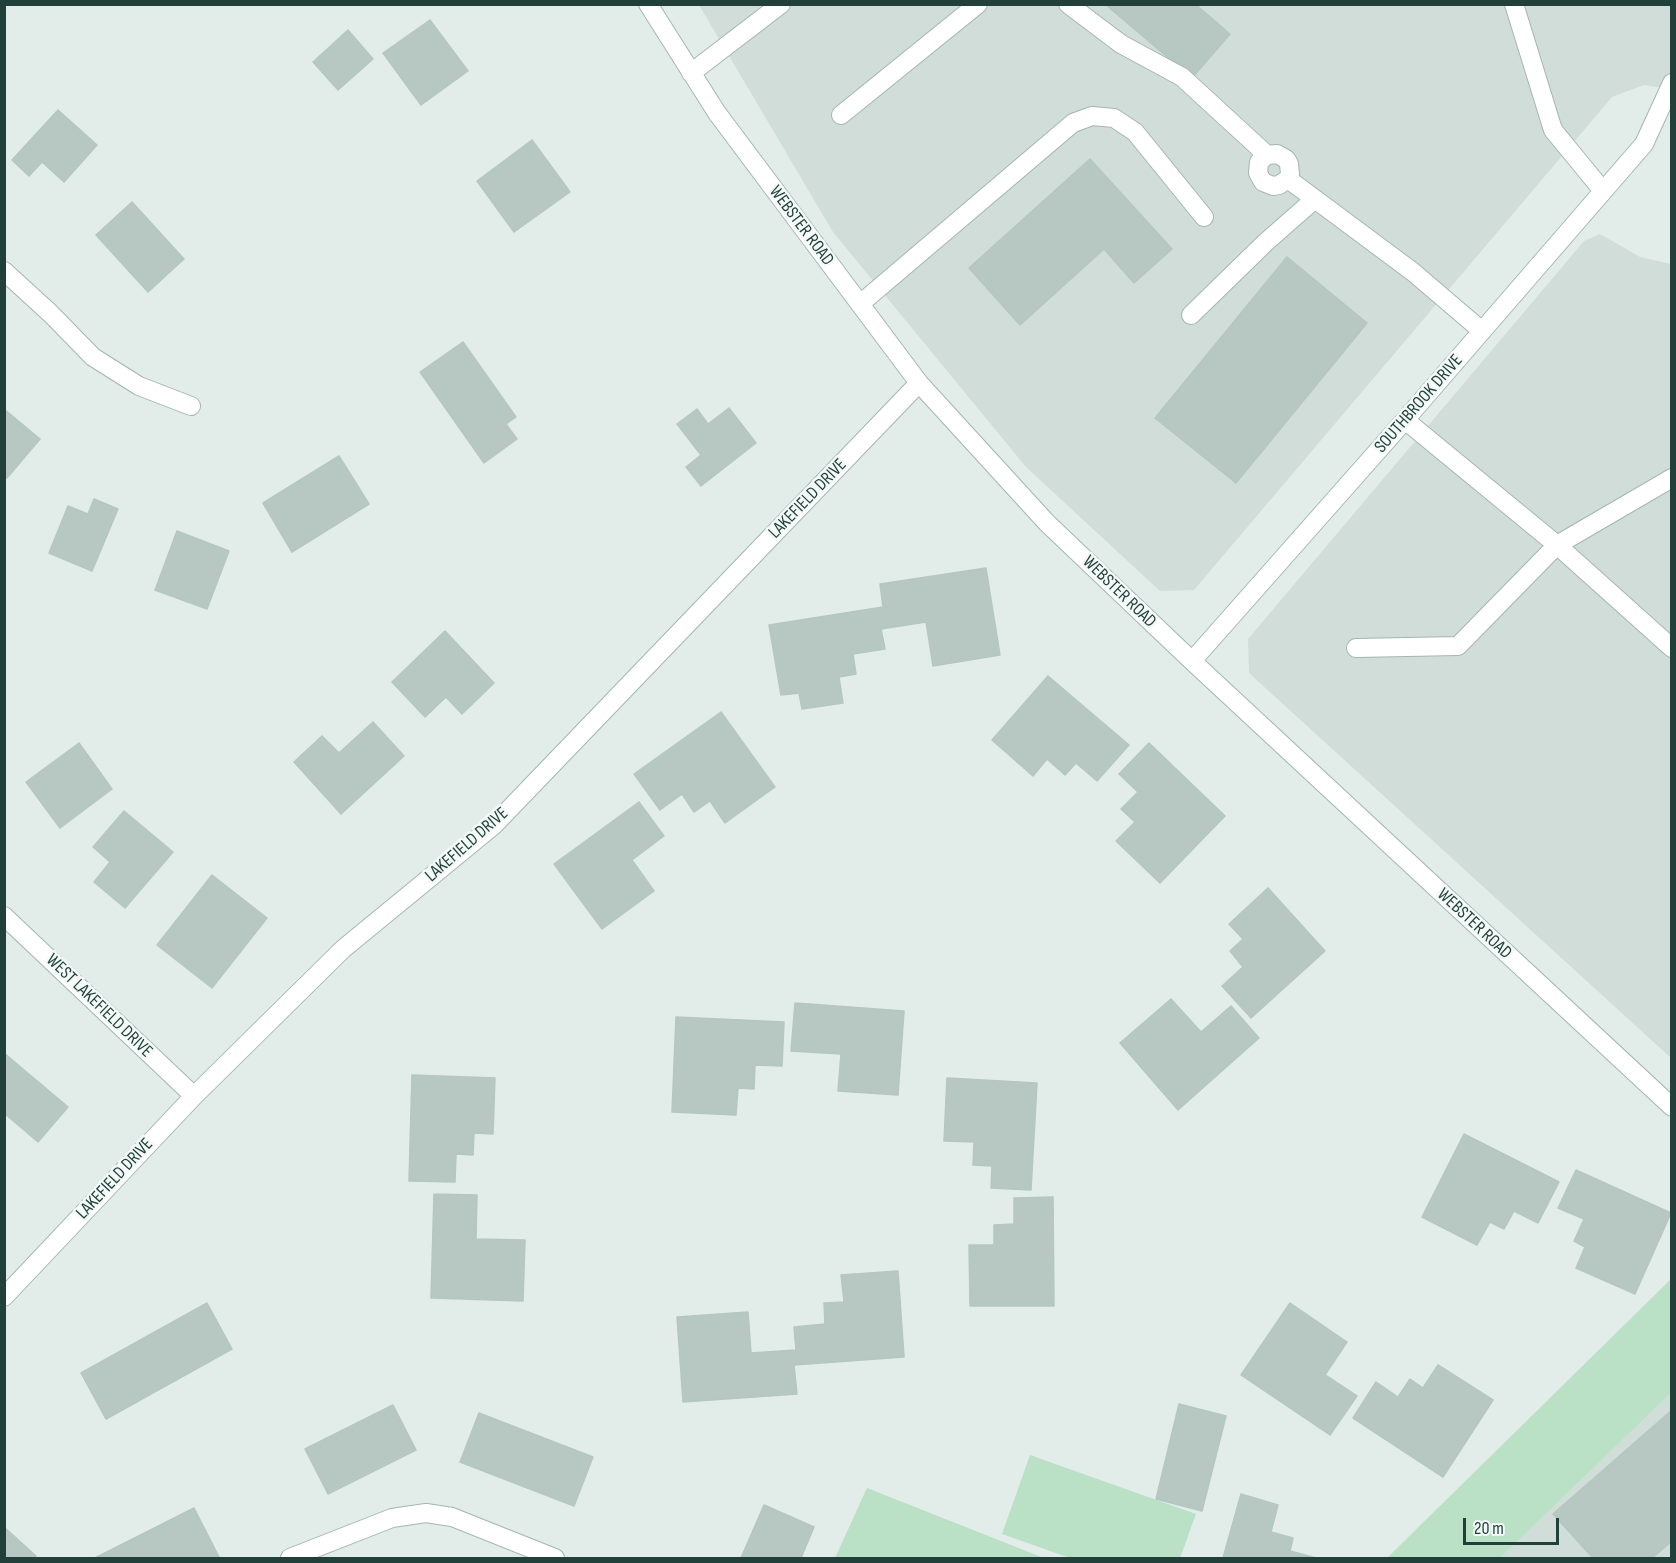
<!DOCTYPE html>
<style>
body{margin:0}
#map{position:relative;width:1676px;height:1563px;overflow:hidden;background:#e2ede9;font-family:"Sofia Sans Condensed",sans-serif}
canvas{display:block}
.frame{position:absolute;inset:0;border:6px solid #214039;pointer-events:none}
.scale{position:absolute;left:1463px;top:1518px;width:96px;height:27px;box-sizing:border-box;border:3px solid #214039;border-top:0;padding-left:8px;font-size:18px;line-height:21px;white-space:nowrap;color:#214039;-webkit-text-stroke:4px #f3f9f7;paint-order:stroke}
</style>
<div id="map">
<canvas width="1676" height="1563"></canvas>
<div class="frame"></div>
<div class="scale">20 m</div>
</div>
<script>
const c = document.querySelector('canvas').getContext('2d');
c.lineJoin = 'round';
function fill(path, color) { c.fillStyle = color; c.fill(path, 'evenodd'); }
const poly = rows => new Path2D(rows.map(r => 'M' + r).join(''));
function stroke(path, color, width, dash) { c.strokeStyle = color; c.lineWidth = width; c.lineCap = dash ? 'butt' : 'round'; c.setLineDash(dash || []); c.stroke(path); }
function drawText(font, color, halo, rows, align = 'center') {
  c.font = font + ' "Sofia Sans Condensed",sans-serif'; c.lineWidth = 5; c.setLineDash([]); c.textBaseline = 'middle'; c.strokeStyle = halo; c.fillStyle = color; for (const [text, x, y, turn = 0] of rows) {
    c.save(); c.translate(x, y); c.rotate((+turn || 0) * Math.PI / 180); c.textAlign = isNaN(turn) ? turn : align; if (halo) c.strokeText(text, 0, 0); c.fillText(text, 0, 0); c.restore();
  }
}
const built = poly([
 [699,5,1671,5,1671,89,1644,85,1612,97,1194,590,1160,591,1026,467,833,232],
 [1600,234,1640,257,1671,264,1671,1058,1249,673,1248,639,1584,241],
 [1671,1393,1671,1558,1500,1558]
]);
const green = poly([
 [1671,1279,1671,1393,1500,1558,1387,1558],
 [1030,1455,1196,1514,1180,1558,1070,1558,1002,1534],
 [867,1488,1044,1558,835,1558]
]);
const building = poly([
 [1105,4,1195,4,1230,34,1192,78,1105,4],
 [430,20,468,71,421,105,383,53,430,20],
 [348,30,373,59,338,90,313,62,348,30],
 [58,110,97,145,64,182,42,162,29,176,12,160,58,110],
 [532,140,570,192,514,232,477,181,532,140],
 [1090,159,1172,249,1134,283,1104,249,1020,325,969,268,1090,159],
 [132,202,184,259,148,292,96,235,132,202],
 [1287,257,1367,323,1236,483,1155,418,1287,257],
 [463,342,516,417,506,424,517,439,484,463,420,372,463,342],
 [729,408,756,443,701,486,686,467,701,455,677,424,697,409,708,424,729,408],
 [4,409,40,439,7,478,4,476,4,409],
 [339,456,369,504,292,552,263,503,339,456],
 [94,499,118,509,92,571,49,553,68,506,88,514,94,499],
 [177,531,229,551,207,609,155,590,177,531],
 [986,568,1000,655,933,666,926,622,881,629,885,649,853,654,856,674,839,677,843,703,802,709,799,693,781,695,769,625,883,607,880,584,986,568],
 [445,631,494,683,462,714,446,697,425,717,392,682,445,631],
 [1048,676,1129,745,1097,781,1076,763,1065,775,1047,759,1033,776,992,740,1048,676],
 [721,712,775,787,725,823,710,801,694,812,682,794,660,810,634,774,721,712],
 [373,722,404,756,341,814,294,762,322,736,339,753,373,722],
 [79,743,112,789,60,828,26,782,79,743],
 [1149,743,1225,816,1160,883,1116,841,1135,822,1121,809,1138,792,1119,774,1149,743],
 [639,802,664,836,632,860,654,891,602,929,554,864,639,802],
 [124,811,173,852,125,908,94,882,110,862,93,847,124,811],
 [212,875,267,918,212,988,157,945,212,875],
 [1268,888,1325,951,1251,1018,1222,986,1243,967,1230,951,1243,939,1229,924,1268,888],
 [1171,999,1201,1032,1231,1006,1259,1038,1178,1110,1120,1043,1171,999],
 [795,1003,904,1011,898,1095,838,1091,841,1054,791,1051,795,1003],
 [676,1017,784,1022,782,1066,755,1065,754,1089,738,1088,736,1115,672,1112,676,1017],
 [4,1053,68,1107,38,1142,4,1113,4,1053],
 [412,1075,495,1078,493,1134,474,1133,473,1155,456,1154,455,1182,409,1181,412,1075],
 [947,1078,1037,1083,1031,1190,991,1188,992,1166,973,1165,974,1142,944,1141,947,1078],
 [1464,1134,1559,1182,1538,1223,1514,1211,1504,1229,1490,1222,1477,1245,1422,1217,1464,1134],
 [1576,1170,1671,1213,1635,1294,1576,1268,1585,1247,1574,1241,1584,1219,1558,1208,1576,1170],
 [434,1194,477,1195,476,1239,525,1240,523,1301,431,1298,434,1194],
 [1053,1197,1054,1306,970,1306,969,1245,994,1245,994,1225,1014,1224,1014,1198,1053,1197],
 [898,1271,904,1357,794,1365,797,1394,683,1402,677,1317,748,1312,751,1353,796,1350,794,1327,825,1324,824,1303,844,1302,841,1275,898,1271],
 [207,1303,232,1349,106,1419,81,1373,207,1303],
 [1290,1303,1347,1342,1325,1375,1357,1396,1330,1435,1241,1375,1290,1303],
 [1438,1365,1493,1400,1443,1477,1353,1418,1376,1382,1398,1397,1410,1379,1423,1388,1438,1365],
 [1179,1404,1226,1416,1202,1511,1156,1499,1179,1404],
 [393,1405,416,1450,328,1494,305,1449,393,1405],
 [1672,1410,1672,1541,1652,1558,1593,1558,1553,1514,1672,1410],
 [479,1413,593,1457,574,1506,460,1462,479,1413],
 [1241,1494,1278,1505,1271,1532,1293,1538,1290,1551,1316,1558,1223,1558,1241,1494],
 [764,1505,814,1527,801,1558,741,1558,764,1505],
 [194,1508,219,1557,217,1558,95,1558,194,1508],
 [4,1527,36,1556,33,1558,4,1558,4,1527]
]);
const minor = poly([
 [648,4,717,113,919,383,1047,523,1192,661,1672,1107],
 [1068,4,1121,44,1182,77,1267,155,1277,154,1286,159,1289,164,1290,174,1288,179,1279,185,1273,186,1263,182,1258,173,1259,162,1267,155],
 [1514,4,1553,130,1603,191],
 [691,73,781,4],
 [841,115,978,4],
 [1288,179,1413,272,1482,331],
 [4,271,51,314,93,357,139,386,191,406],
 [860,304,1073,123,1092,116,1114,118,1135,132,1204,217],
 [1191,315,1266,242,1315,199],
 [1405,420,1557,545,1672,648],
 [1356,648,1458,646,1557,545,1672,478],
 [1192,661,1405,420,1644,144,1672,83],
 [4,916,194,1096],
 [4,1297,194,1096,343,949,494,825,919,383],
 [290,1558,392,1518,426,1513,452,1517,555,1558]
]);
const streetNames = [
 ["WEBSTER ROAD",801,226,53],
 ["SOUTHBROOK DRIVE",1419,404,-49],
 ["LAKEFIELD DRIVE",808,499,-46],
 ["WEBSTER ROAD",1119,592,44],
 ["LAKEFIELD DRIVE",467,845,-41],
 ["WEBSTER ROAD",1474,924,43],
 ["WEST LAKEFIELD DRIVE",99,1006,44],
 ["LAKEFIELD DRIVE",115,1179,-47]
];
fill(built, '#d0ddd8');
fill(green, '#bae0c6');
fill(building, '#b7c8c2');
stroke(building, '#b4c7c0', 1.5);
stroke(minor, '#a4b6b1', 20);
stroke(minor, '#fff', 18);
drawText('18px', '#214039', '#f3f9f7', streetNames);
</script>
